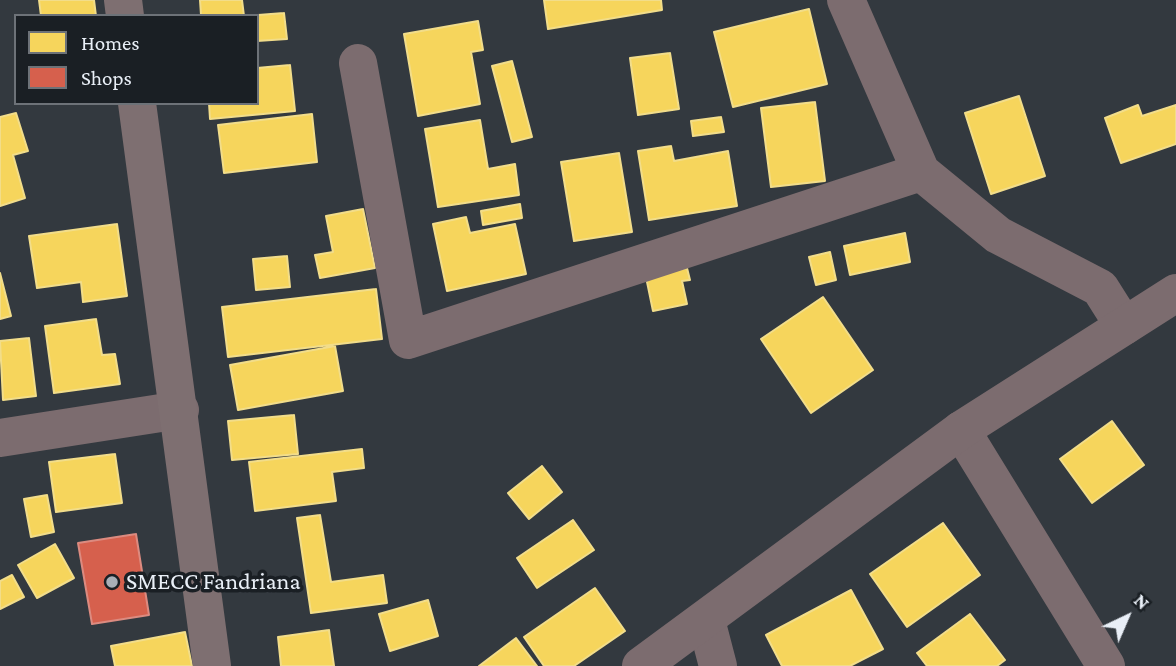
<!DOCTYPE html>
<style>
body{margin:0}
#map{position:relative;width:1176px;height:666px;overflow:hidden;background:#33393f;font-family:"Crimson Pro",serif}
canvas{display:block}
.legend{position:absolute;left:14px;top:14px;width:245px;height:91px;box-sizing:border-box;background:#1a1f24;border:2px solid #6d7278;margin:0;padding:9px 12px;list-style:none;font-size:21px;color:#e9eff7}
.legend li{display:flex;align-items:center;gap:14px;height:35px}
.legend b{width:35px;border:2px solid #6d7278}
.north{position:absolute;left:1092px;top:582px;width:70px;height:70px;-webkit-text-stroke:5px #1a1f24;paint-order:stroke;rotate:44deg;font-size:19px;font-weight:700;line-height:28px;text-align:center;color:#e9eff7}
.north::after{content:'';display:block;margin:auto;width:24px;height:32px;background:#e9eff7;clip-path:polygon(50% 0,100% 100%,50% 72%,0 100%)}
</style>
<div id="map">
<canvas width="1176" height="666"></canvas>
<ul class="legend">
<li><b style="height:19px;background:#f6d55c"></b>Homes</li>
<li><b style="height:19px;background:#d6604d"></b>Shops</li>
</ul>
<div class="north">N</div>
</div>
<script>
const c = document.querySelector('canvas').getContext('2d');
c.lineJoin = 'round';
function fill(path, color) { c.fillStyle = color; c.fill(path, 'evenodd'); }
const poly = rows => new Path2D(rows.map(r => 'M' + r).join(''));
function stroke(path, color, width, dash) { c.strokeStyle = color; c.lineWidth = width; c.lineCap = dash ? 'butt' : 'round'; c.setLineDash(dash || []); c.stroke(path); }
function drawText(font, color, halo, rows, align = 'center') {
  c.font = font + ' "Crimson Pro",serif'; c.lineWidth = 7; c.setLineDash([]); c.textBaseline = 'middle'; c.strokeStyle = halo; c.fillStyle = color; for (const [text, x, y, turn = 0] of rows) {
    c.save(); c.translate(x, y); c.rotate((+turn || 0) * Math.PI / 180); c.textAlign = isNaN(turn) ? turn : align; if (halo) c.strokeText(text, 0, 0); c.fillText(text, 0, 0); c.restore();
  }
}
const homes = poly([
 [39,0,94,0,96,16,41,16,39,0],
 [200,0,242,0,244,16,189,16,201,15,200,0],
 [544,0,661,0,662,10,548,29,544,0],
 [809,9,827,84,733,107,714,32,809,9],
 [284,13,287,39,257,41,257,16,245,16,284,13],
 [478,21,483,50,471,52,480,104,418,116,404,34,478,21],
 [670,53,679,109,638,115,630,58,670,53],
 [512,61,532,137,512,142,492,66,512,61],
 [290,65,295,111,210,119,209,103,257,103,257,68,290,65],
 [1019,96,1045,176,991,194,965,113,1019,96],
 [815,102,825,181,771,187,761,108,815,102],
 [1138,105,1142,116,1176,105,1176,144,1121,163,1105,118,1138,105],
 [16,113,28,151,13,155,25,198,0,206,0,117,16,113],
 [312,114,317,162,224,173,218,125,312,114],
 [721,117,724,132,693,136,691,121,721,117],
 [480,120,488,169,515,164,519,195,438,207,425,129,480,120],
 [671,146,674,161,728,151,737,206,649,220,638,151,671,146],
 [619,153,632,232,574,241,561,162,619,153],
 [520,204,522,218,483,225,481,211,520,204],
 [363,209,375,268,320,278,315,255,333,252,326,216,363,209],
 [466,217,470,233,515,224,526,274,447,291,433,224,466,217],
 [117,224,127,296,83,302,81,282,37,288,29,236,117,224],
 [905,233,910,262,850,275,844,246,905,233],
 [830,252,836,280,816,285,809,257,830,252],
 [287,256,290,287,256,290,253,259,287,256],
 [687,268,690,280,682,281,687,304,653,311,646,277,687,268],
 [0,273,11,316,0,319,0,273],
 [376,289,382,339,228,357,222,307,376,289],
 [823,297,873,370,811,413,761,339,823,297],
 [96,319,102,355,115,354,120,384,54,393,45,326,96,319],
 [29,338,36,396,3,400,0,341,29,338],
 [335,346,343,391,238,410,230,365,335,346],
 [294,415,298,454,232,460,228,421,294,415],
 [1112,421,1144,465,1092,503,1060,459,1112,421],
 [362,449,364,468,332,472,336,501,255,511,249,462,362,449],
 [115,454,122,503,56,512,49,462,115,454],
 [542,466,562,492,529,519,508,493,542,466],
 [47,495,54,532,31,537,24,499,47,495],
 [320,515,331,582,383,575,387,603,311,613,297,518,320,515],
 [573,520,594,550,537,588,517,558,573,520],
 [943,523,980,575,907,627,870,574,943,523],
 [55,544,74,578,37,598,18,565,55,544],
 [12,575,24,597,0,609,0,581,12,575],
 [595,588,625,631,574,666,544,666,524,637,595,588],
 [851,590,883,649,850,666,782,666,766,635,851,590],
 [428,600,438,636,390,651,379,614,428,600],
 [970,614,1005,660,997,666,927,666,917,653,970,614],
 [329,630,334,666,281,666,278,637,329,630],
 [185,632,192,666,115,666,111,646,185,632],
 [516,638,537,666,479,666,516,638]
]);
const shops = poly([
 [136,534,149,615,92,624,78,543,136,534]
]);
const minor = poly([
 [846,0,921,172,998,235,1100,288,1124,326],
 [358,63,408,340,921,172],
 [961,430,1106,666],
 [0,438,180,410],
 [706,620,718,666]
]);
const tertiary = poly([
 [641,666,961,430,1176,293]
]);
const secondary = poly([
 [123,0,125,16],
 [137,103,212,666]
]);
const markers = [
 [112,582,7,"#a9afb7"]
];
const poiNames = [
 ["SMECC Fandriana",126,582]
];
fill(homes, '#f6d55c');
stroke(homes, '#f2dd8a', 2);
fill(shops, '#d6604d');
stroke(shops, '#dc8b80', 2);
stroke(minor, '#7c6c6f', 38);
stroke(tertiary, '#7c6c6f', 38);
stroke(secondary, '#7e6f71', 38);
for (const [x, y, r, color] of markers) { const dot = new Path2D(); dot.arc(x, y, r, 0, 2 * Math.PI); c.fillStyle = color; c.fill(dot); stroke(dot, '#1a1f24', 2.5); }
drawText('24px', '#e9eff7', '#1a1f24', poiNames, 'left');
</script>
